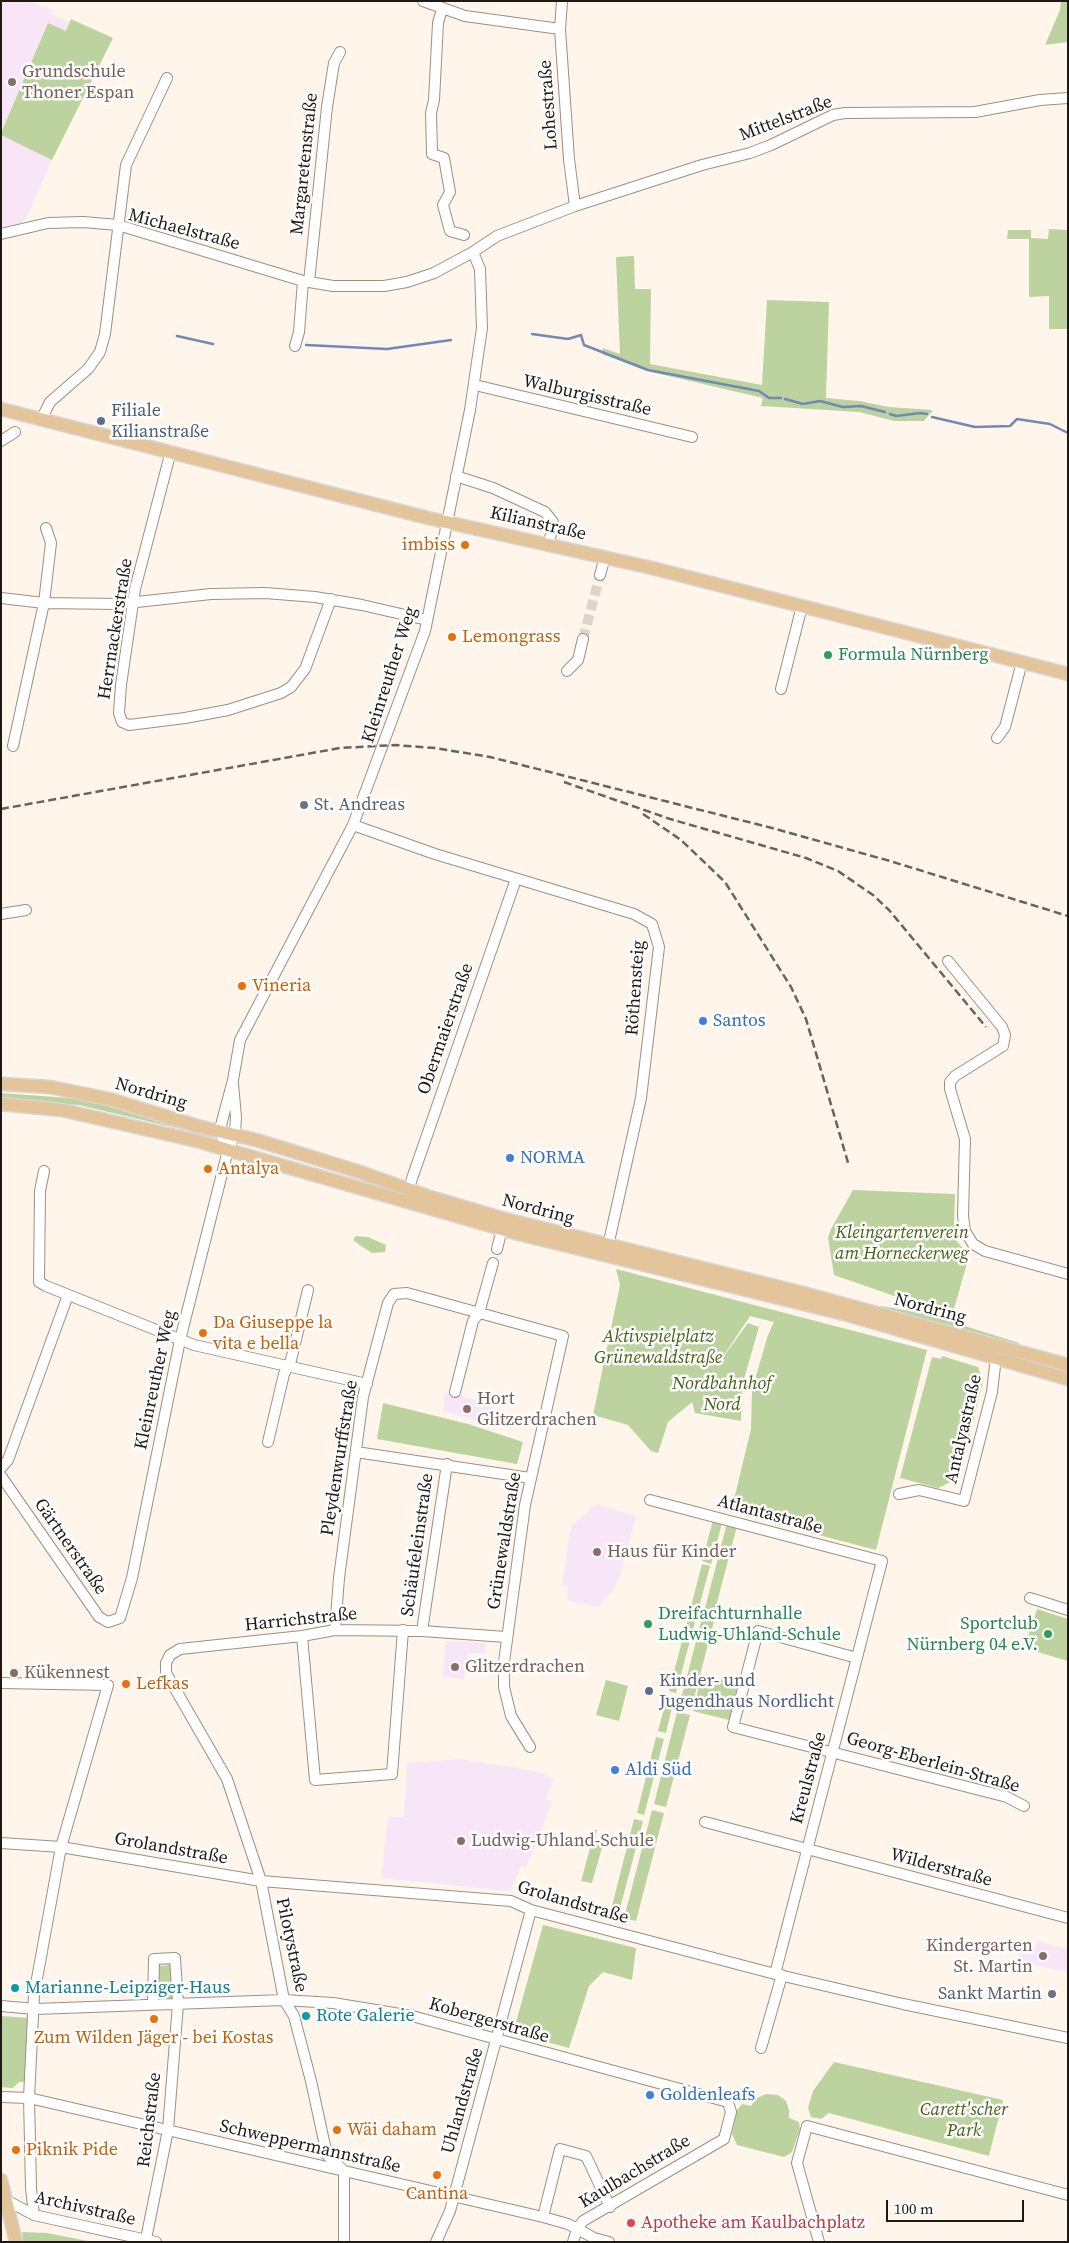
<!DOCTYPE html>
<meta charset="utf-8">
<style>
body{margin:0}
#map{position:relative;width:1069px;height:2243px;overflow:hidden;background:#fff5eb;font-family:"Source Serif 4",serif}
canvas{display:block}
.frame{position:absolute;inset:0;border:2px solid #1f1913;pointer-events:none}
.scale{position:absolute;left:886px;top:2200px;width:138px;height:22px;box-sizing:border-box;border:2px solid #1f1913;border-top:0;padding-left:6px;font-size:15px;line-height:18px;white-space:nowrap;color:#1f1913;-webkit-text-stroke:4px #fff;paint-order:stroke}
</style>
<div id="map">
<canvas width="1069" height="2243"></canvas>
<div class="frame"></div>
<div class="scale">100 m</div>
</div>
<script>
const c = document.querySelector('canvas').getContext('2d');
c.lineJoin = 'round';
function fill(path, color) { c.fillStyle = color; c.fill(path, 'evenodd'); }
const poly = rows => new Path2D(rows.map(r => 'M' + r).join(''));
function stroke(path, color, width, dash) { c.strokeStyle = color; c.lineWidth = width; c.lineCap = dash ? 'butt' : 'round'; c.setLineDash(dash || []); c.stroke(path); }
function drawText(font, color, halo, rows, align = 'center') {
  c.font = font + ' "Source Serif 4",serif'; c.lineWidth = 5; c.setLineDash([]); c.textBaseline = 'middle'; c.strokeStyle = halo; c.fillStyle = color; for (const [text, x, y, turn = 0] of rows) {
    c.save(); c.translate(x, y); c.rotate((+turn || 0) * Math.PI / 180); c.textAlign = isNaN(turn) ? turn : align; if (halo) c.strokeText(text, 0, 0); c.fillText(text, 0, 0); c.restore();
  }
}
const education = poly([
 [1,1,28,1,52,10,51,14,70,22,66,31,48,24,1,133],
 [1,135,52,160,24,222,1,228],
 [445,1392,491,1404,489,1413,498,1415,495,1426,443,1411],
 [596,1504,636,1516,620,1576,614,1589,598,1607,567,1600,568,1586,562,1585,571,1527],
 [445,1641,486,1643,485,1654,468,1653,464,1679,443,1676],
 [461,1759,535,1771,554,1779,546,1799,552,1802,526,1868,521,1866,510,1891,381,1878,388,1817,404,1817,407,1763],
 [1037,1941,1068,1949,1068,1972,1017,1962,1020,1945,1035,1948]
]);
const green = poly([
 [1061,1,1068,1,1068,42,1045,45,1060,10],
 [71,19,113,38,52,160,1,135,1,133,48,23,66,31],
 [1049,229,1068,230,1068,329,1049,329,1049,296,1029,297,1029,239,1007,239,1008,230,1031,230,1031,238,1048,239],
 [634,256,635,289,651,289,650,364,762,385,767,300,829,302,826,398,859,401,889,407,933,410,924,421,894,421,859,412,761,406,763,398,647,371,602,354,603,348,620,354,616,257],
 [1,1093,83,1099,186,1126,185,1130,79,1105,1,1100],
 [853,1190,955,1194,954,1226,956,1240,969,1256,952,1316,834,1275,828,1238,831,1229],
 [356,1236,368,1237,386,1245,385,1252,372,1253,361,1246,353,1240],
 [616,1269,927,1350,876,1550,731,1512,751,1429,752,1389,768,1335,774,1322,750,1316,716,1367,748,1323,759,1327,742,1386,741,1421,695,1413,692,1402,668,1422,658,1453,651,1451,628,1425,593,1415,620,1285],
 [881,1306,927,1314,1019,1343,1017,1347,876,1309],
 [942,1356,978,1367,983,1381,959,1478,938,1488,900,1478,932,1357,941,1359],
 [383,1403,468,1424,523,1442,517,1464,377,1439],
 [713,1520,722,1523,711,1564,702,1561],
 [727,1523,737,1526,714,1614,704,1612],
 [702,1564,710,1566,676,1693,669,1691],
 [1037,1609,1068,1619,1068,1661,1024,1648],
 [702,1618,714,1621,691,1710,679,1707],
 [702,1674,738,1684,729,1720,693,1711],
 [606,1680,628,1686,619,1721,596,1715],
 [667,1697,674,1699,666,1733,658,1731],
 [677,1712,690,1715,666,1807,654,1804],
 [656,1737,664,1739,644,1815,637,1813],
 [652,1810,664,1813,636,1921,624,1918],
 [634,1819,643,1821,618,1916,610,1914],
 [595,1830,597,1830,595,1840,601,1841,604,1832,606,1833,592,1883,581,1881],
 [543,1925,636,1948,632,1980,603,1972,589,1986,569,2048,513,2033],
 [172,1965,174,1999,156,1998,158,1966],
 [1,2016,29,2018,28,2072,24,2082,19,2082,13,2088,1,2087],
 [834,2062,1003,2100,989,2156,829,2113,821,2119,811,2117,808,2108,813,2091],
 [766,2094,778,2095,786,2101,789,2110,789,2118,799,2122,800,2129,792,2152,784,2157,737,2145,732,2134,737,2110,742,2104,751,2106,757,2098],
 [22,2232,47,2233,93,2242,23,2242]
]);
const stream = poly([
 [532,334,568,339,581,335,584,345,648,370,759,391,769,398,781,398],
 [177,336,213,344],
 [306,345,387,349,451,340],
 [785,399,803,404,820,401,843,407,861,406,885,412],
 [890,414,896,416,920,413,927,414],
 [932,417,975,427,1010,426,1017,419,1050,424,1068,433]
]);
const minorTunnel = poly([
 [583,639,600,575]
]);
const minor = poly([
 [423,1,465,16,560,29],
 [562,1,560,29,569,159,575,206],
 [442,9,438,23,434,100,431,113,432,154,444,158,450,192,443,205,450,231,464,235],
 [1,234,48,223,83,222,118,225,303,281,333,286,384,286,407,282,434,273,473,252,497,236,575,206,702,165,750,153,771,145,833,115,845,113,975,112,1040,100,1068,98],
 [309,282,327,107,334,63,340,52],
 [295,346,299,332,303,281],
 [475,385,692,437],
 [42,418,50,402,88,369,100,352,105,334,126,165,167,78],
 [1,441,15,432],
 [171,451,135,589,121,685,119,713,122,722,129,725,185,718,228,710,281,693,291,687,305,669,331,599],
 [456,476,493,488,545,512,553,522,549,544],
 [600,575,605,557],
 [1,598,44,603,118,604,211,594,265,593,315,597,362,605,427,620],
 [567,671,578,660,583,639],
 [781,689,802,606],
 [997,738,1005,727,1022,662],
 [13,746,44,603,51,543,46,528],
 [353,825,435,854,634,914,652,924,659,947,641,1098,608,1246],
 [1,914,26,910],
 [948,961,1002,1027,1005,1035,1003,1046,955,1076,950,1082,950,1089,965,1139,963,1216,965,1231,973,1244,985,1251,1068,1274],
 [228,1150,220,1131,221,1125,233,1080,240,1040,353,825,425,631,470,410,482,328,480,269,473,252],
 [44,1171,40,1191,39,1282,46,1286,194,1345,367,1384],
 [408,1190,516,879],
 [497,1249,502,1229],
 [455,1392,473,1321,479,1313,493,1263],
 [268,1442,284,1374,291,1360,308,1290],
 [356,1452,530,1478],
 [1,1468,8,1460,68,1295],
 [1,1476,99,1617,108,1622,120,1618,132,1578,180,1340,228,1150,235,1134,236,1117,233,1084],
 [899,1494,919,1490,964,1501,992,1392,996,1357],
 [650,1500,882,1561,775,1974],
 [1030,1598,1068,1610],
 [335,1630,339,1578,363,1397,388,1303,394,1294,407,1293,563,1336,525,1505,504,1662,504,1687,511,1716,530,1747],
 [422,1631,447,1464],
 [302,1636,315,1780,392,1774,403,1630],
 [857,1658,758,1631,733,1727,1007,1797,1024,1806],
 [1,1683,108,1685,61,1847,34,1995,29,2098,31,2188,34,2215],
 [705,1822,1068,1918],
 [1,1843,61,1847,261,1881,511,1901,531,1910,775,1974,903,2004,1068,2038],
 [1,2006,35,2009,284,2000,333,2003,412,2016,728,2102,731,2112,724,2139,583,2221,577,2229,573,2242],
 [761,2048,782,1975],
 [1,2097,29,2098,543,2217,568,2224,594,2238,609,2242],
 [2,2198,34,2215,156,2242],
 [543,2217,560,2149,586,2156,610,2207],
 [146,2239,168,2130,178,2004,175,1958,154,1959,153,2004],
 [344,2242,344,2171,327,2155,311,2081,294,2016,284,2000,261,1881,227,1779,166,1673,166,1663,170,1655,180,1649,302,1636,335,1630,422,1631,506,1637],
 [436,2242,450,2211,531,1910],
 [819,2242,797,2163,807,2126,1068,2195]
]);
const major = poly([
 [1,409,428,518,652,568,1068,674],
 [1,1084,50,1087,109,1099,197,1126,256,1140,360,1172,430,1197,501,1218,803,1293,1068,1365],
 [1,1104,62,1110,197,1141,519,1234,848,1315,1068,1379],
 [1,2180,16,2242]
]);
const rail = poly([
 [564,782,670,819,806,858,838,871,873,895,889,910,986,1027],
 [1,809,340,748,395,745,435,748,490,757,772,828,890,861,1068,916],
 [643,814,681,840,725,882,791,987,806,1019,849,1166]
]);
const markers = [
 [12,82,5,"#8d6e63"],
 [101,421,5,"#5c6f8a"],
 [465,545,5,"#e8710a"],
 [452,637,5,"#e8710a"],
 [828,655,5,"#2e9e5b"],
 [304,805,5,"#6b7280"],
 [242,986,5,"#e8710a"],
 [703,1021,5,"#3f7fe0"],
 [510,1158,5,"#3f7fe0"],
 [208,1169,5,"#e8710a"],
 [203,1333,5,"#e8710a"],
 [467,1409,5,"#8d6e63"],
 [597,1552,5,"#8d6e63"],
 [648,1624,5,"#2e9e5b"],
 [1048,1634,5,"#2e9e5b"],
 [455,1667,5,"#8d6e63"],
 [14,1673,5,"#8d6e63"],
 [126,1684,5,"#e8710a"],
 [649,1691,5,"#5c6f8a"],
 [615,1770,5,"#3f7fe0"],
 [461,1841,5,"#8d6e63"],
 [1043,1956,5,"#8d6e63"],
 [15,1988,5,"#0f9aa8"],
 [1052,1994,5,"#6b7280"],
 [306,2016,5,"#0f9aa8"],
 [154,2019,5,"#e8710a"],
 [650,2095,5,"#3f7fe0"],
 [337,2130,5,"#e8710a"],
 [16,2150,5,"#e8710a"],
 [437,2175,5,"#e8710a"],
 [631,2223,5,"#e0444e"]
];
const educationNames = [
 ["Grundschule",22,72],
 ["Thoner Espan",22,93],
 ["Hort",477,1399],
 ["Glitzerdrachen",477,1420],
 ["Haus für Kinder",607,1552],
 ["Glitzerdrachen",465,1667],
 ["Kükennest",24,1673],
 ["Ludwig-Uhland-Schule",471,1841],
 ["Kindergarten",1033,1946,"right"],
 ["St. Martin",1033,1967,"right"]
];
const streetNames = [
 ["Lohestraße",549,105,-94],
 ["Mittelstraße",786,119,-21],
 ["Margaretenstraße",305,164,-84],
 ["Michaelstraße",184,230,15],
 ["Walburgisstraße",587,396,13],
 ["Kilianstraße",538,524,13],
 ["Herrnackerstraße",116,629,-81],
 ["Kleinreuther Weg",390,675,-72],
 ["Röthensteig",636,988,-86],
 ["Obermaierstraße",446,1029,-71],
 ["Nordring",151,1094,16],
 ["Nordring",538,1210,15],
 ["Nordring",930,1309,15],
 ["Kleinreuther Weg",156,1380,-78],
 ["Antalyastraße",964,1429,-77],
 ["Pleydenwurffstraße",340,1458,-81],
 ["Atlantastraße",770,1515,15],
 ["Grünewaldstraße",505,1541,-81],
 ["Schäufeleinstraße",418,1545,-82],
 ["Gärtnerstraße",70,1547,55],
 ["Harrichstraße",301,1620,-6],
 ["Georg-Eberlein-Straße",933,1763,16],
 ["Kreulstraße",809,1778,-75],
 ["Grolandstraße",171,1849,10],
 ["Wilderstraße",941,1868,15],
 ["Grolandstraße",573,1903,16],
 ["Pilotystraße",291,1945,78],
 ["Kobergerstraße",489,2021,16],
 ["Uhlandstraße",463,2101,-74],
 ["Reichstraße",150,2120,-83],
 ["Schweppermannstraße",310,2147,13],
 ["Kaulbachstraße",635,2172,-31],
 ["Archivstraße",85,2209,13]
];
const serviceNames = [
 ["Filiale",111,411],
 ["Kilianstraße",111,432],
 ["Kinder- und",659,1681],
 ["Jugendhaus Nordlicht",659,1702]
];
const foodNames = [
 ["imbiss",455,545,"right"],
 ["Lemongrass",462,637],
 ["Vineria",252,986],
 ["Antalya",218,1169],
 ["Da Giuseppe la",213,1323],
 ["vita e bella",213,1344],
 ["Lefkas",136,1684],
 ["Zum Wilden Jäger - bei Kostas",154,2038,"center"],
 ["Wäi daham",347,2130],
 ["Piknik Pide",26,2150],
 ["Cantina",437,2194,"center"]
];
const leisureNames = [
 ["Formula Nürnberg",838,655],
 ["Dreifachturnhalle",658,1614],
 ["Ludwig-Uhland-Schule",658,1635],
 ["Sportclub",1038,1624,"right"],
 ["Nürnberg 04 e.V.",1038,1645,"right"]
];
const worshipNames = [
 ["St. Andreas",314,805],
 ["Sankt Martin",1042,1994,"right"]
];
const shopNames = [
 ["Santos",713,1021],
 ["NORMA",520,1158],
 ["Aldi Süd",625,1770],
 ["Goldenleafs",660,2095]
];
const parkNames = [
 ["Kleingartenverein",902,1233],
 ["am Horneckerweg",902,1254],
 ["Aktivspielplatz",658,1337],
 ["Grünewaldstraße",658,1358],
 ["Nordbahnhof",722,1384],
 ["Nord",722,1405],
 ["Carett'scher",964,2110],
 ["Park",964,2131]
];
const cultureNames = [
 ["Marianne-Leipziger-Haus",25,1988],
 ["Rote Galerie",316,2016]
];
const healthNames = [
 ["Apotheke am Kaulbachplatz",641,2223]
];
fill(education, '#f8e6f8');
fill(green, '#bcd3a0');
stroke(stream, '#7288b5', 2.5);
stroke(minorTunnel, '#ddd4cb', 10, [10, 5]);
stroke(minor, '#9e8f80', 12);
stroke(major, '#d7d6d5', 15);
stroke(minor, '#fff', 10);
stroke(major, '#e4c49a', 12);
stroke(rail, '#6a625b', 2.5, [8, 4]);
for (const [x, y, r, color] of markers) { const dot = new Path2D(); dot.arc(x, y, r, 0, 2 * Math.PI); c.fillStyle = color; c.fill(dot); stroke(dot, '#fff', 2); }
drawText('18px', '#785e54', '#fff', educationNames, 'left');
drawText('18px', '#1f1913', '#fff', streetNames);
drawText('18px', '#4e5e75', '#fff', serviceNames, 'left');
drawText('18px', '#c56008', '#fff', foodNames, 'left');
drawText('18px', '#27864d', '#fff', leisureNames, 'left');
drawText('18px', '#5b616d', '#fff', worshipNames, 'left');
drawText('18px', '#366cbe', '#fff', shopNames, 'left');
drawText('italic 18px', '#456114', '#fff', parkNames);
drawText('18px', '#0d838f', '#fff', cultureNames, 'left');
drawText('18px', '#be3a42', '#fff', healthNames, 'left');
</script>
